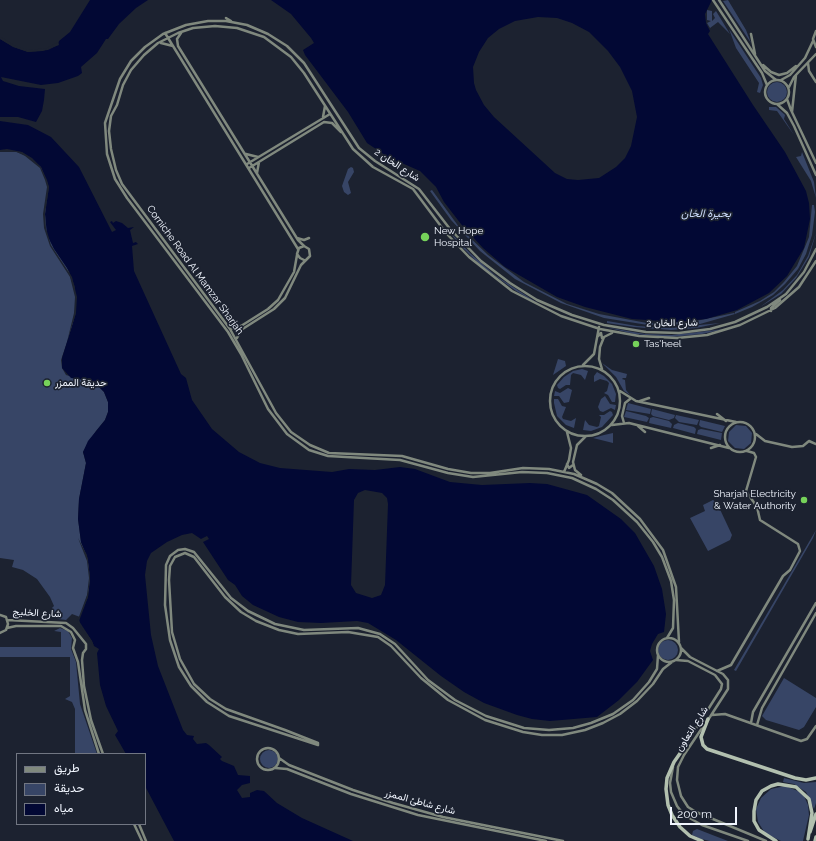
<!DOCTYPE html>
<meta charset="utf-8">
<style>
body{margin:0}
#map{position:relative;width:816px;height:841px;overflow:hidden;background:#1c2230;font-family:Raleway,Vazirmatn,sans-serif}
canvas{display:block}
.legend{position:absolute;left:16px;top:753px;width:130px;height:72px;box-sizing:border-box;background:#1c2230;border:1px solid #717682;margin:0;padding:5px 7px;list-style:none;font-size:12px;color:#f0f5fe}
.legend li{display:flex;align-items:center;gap:8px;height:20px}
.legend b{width:20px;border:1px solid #717682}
.scale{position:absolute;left:670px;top:807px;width:67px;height:18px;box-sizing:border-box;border:2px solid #f0f5fe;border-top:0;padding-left:5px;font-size:12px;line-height:14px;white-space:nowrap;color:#f0f5fe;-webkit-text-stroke:3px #1c2230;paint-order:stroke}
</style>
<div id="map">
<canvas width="816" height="841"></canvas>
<ul class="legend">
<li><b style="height:5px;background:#80897e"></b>طريق</li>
<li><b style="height:11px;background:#374566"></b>حديقة</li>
<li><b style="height:11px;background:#020834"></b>مياه</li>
</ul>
<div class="scale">200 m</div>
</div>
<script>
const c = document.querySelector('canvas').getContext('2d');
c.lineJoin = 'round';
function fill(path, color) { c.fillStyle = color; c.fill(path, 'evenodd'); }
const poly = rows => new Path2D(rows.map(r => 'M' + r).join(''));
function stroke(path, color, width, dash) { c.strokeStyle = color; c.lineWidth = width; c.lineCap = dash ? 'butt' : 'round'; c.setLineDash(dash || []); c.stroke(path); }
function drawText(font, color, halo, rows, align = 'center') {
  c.font = font + ' Raleway,Vazirmatn,sans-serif'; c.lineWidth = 3.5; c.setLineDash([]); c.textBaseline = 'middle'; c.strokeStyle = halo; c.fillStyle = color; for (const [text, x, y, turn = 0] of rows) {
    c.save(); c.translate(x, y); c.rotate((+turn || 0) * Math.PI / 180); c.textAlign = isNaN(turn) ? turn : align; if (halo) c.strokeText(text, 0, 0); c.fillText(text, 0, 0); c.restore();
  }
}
const green = poly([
 [728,0,746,30,751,43,723,1],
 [707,10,712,11,712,21,715,18,713,14,716,11,730,34,718,22,710,28,707,23,711,21,707,20],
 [729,29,761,78,763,85,760,93,757,92,759,83,736,48],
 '767 92a10 10 0 1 1 20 0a10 10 0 1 1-20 0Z',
 [769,107,776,107,784,114,785,115,784,119,794,135,777,111,769,110],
 [0,150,11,150,32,158,41,167,48,183,46,205,77,297,73,324,61,360,62,368,66,375,96,384,104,392,108,402,108,412,105,420,96,431,83,452,86,463,79,499,78,519,81,542,85,551,90,570,89,590,80,617,72,614,66,620,58,619,54,615,52,608,54,606,50,597,37,579,23,570,12,567,14,560,0,558],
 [802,152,814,182,816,198,811,181,796,157,801,156],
 [351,167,353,168,354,172,348,182,351,193,348,195,344,192,342,186,348,169],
 [432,190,459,227,488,255,524,282,567,304,599,314,647,323,691,322,734,313,735,314,700,324,648,325,604,318,561,303,515,279,480,251,451,220,430,191],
 [812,205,814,205,815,212,812,235,806,254,798,269,785,284,773,295,752,307,735,314,735,312,760,301,774,292,784,282,797,266,809,237],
 [449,231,471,254,495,275,542,306,516,291,479,264,458,243],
 [816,233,809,257,796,278,781,294,760,307,783,290,797,275,808,256],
 [607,321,637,326,669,328,720,323,696,328,671,330,634,327,607,323],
 [605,327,645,334,672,335,725,329,702,334,670,337,634,334],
 [558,359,565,361,566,366,553,375],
 [602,363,612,370,627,374,626,378,623,378,622,379,625,380,626,390,630,395,624,391,616,377],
 [582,369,588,371,585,380,581,375,573,373,571,375,570,385,566,385,560,389,558,388,557,385,564,377,573,371],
 [597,372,604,376,612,384,616,394,615,402,612,402,608,395,604,393,607,391,609,383,607,381,600,379,594,382,594,376],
 [568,388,572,390,569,402,564,403,559,396,554,396,555,391,560,393],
 [605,396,610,404,616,405,615,410,611,408,603,412,600,411,598,407,601,399],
 [558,399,562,406,566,407,562,417,563,419,571,421,576,418,574,428,566,425,557,416,554,403,554,399],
 [628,403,651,409,650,414,626,410],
 [652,409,675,415,674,418,669,420,653,416,651,414],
 [610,411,612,412,613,415,602,427,591,431,583,430,585,420,589,425,597,427,599,426,601,417,599,415,604,415],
 [626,411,646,416,649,418,647,422,624,417],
 [676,415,699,420,697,425,679,422,675,418],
 [653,417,669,421,672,424,671,428,649,423,650,418],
 [700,420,725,426,722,432,701,427,699,425],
 [678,423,694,427,696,429,695,434,673,428,674,425],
 [736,425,746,426,752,433,751,443,744,449,735,448,728,441,729,432],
 [701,429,722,433,721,440,697,434,698,430],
 [613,433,613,443,593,438,604,435],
 [713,500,717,503,732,535,730,540,708,551,690,518,705,511,703,505],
 [816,530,813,538,736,671,734,670],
 [60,628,68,631,72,638,71,649,76,662,80,704,97,754,75,754,75,709,72,702,65,699,70,696,70,657,0,657,0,647,61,647,61,632,54,631],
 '658 650a10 10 0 1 1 20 0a10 10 0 1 1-20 0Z',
 [784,678,816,698,816,707,804,727,799,730,766,720,762,716],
 '260 759a9 9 0 1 1 18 0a9 9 0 1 1-18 0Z',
 [784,778,804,783,816,782,816,803,814,809,806,792,794,784,783,782],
 [785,786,798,791,804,796,808,805,809,815,803,841,781,841,765,833,758,822,756,809,761,798,771,789],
 [697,829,715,836,728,841,710,841,701,839,692,835,693,831]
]);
const water = poly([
 [90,0,148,0,136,8,119,24,108,39,106,39,97,53,81,67,82,73,78,76,58,83,41,85,1,77,3,81,19,86,45,89,44,100,42,111,36,122,18,117,0,117,0,39,13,47,28,52,48,50,58,45,59,41,70,32],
 [271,0,712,0,705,14,706,23,710,31,708,34,753,105,785,152,806,191,809,203,810,219,804,248,787,276,769,293,737,310,706,319,677,322,632,319,585,307,557,297,505,267,483,248,461,224,444,202,436,187,420,171,388,157,367,143,348,112,305,55,303,50,314,43,311,38,291,14],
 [538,17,557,18,572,23,589,32,608,51,620,67,632,91,637,117,631,146,625,158,616,167,599,178,578,180,567,179,555,173,494,117,484,105,476,90,474,83,473,67,479,52,488,38,499,29,515,21],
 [0,121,28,125,51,137,79,167,112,232,116,230,110,222,112,221,113,223,116,221,122,223,128,228,134,227,130,230,133,243,136,242,138,244,132,246,134,271,181,374,186,378,192,400,212,429,239,452,260,463,280,468,332,472,349,469,375,470,400,467,415,469,450,482,482,485,530,483,547,484,587,495,621,519,635,533,654,566,662,589,666,614,664,632,658,634,652,644,650,651,653,660,637,682,619,700,597,717,550,721,532,719,517,715,484,703,464,692,441,676,396,640,368,623,357,621,321,623,298,622,279,617,253,605,242,596,235,585,228,580,203,542,209,539,207,536,201,539,192,533,182,535,167,542,151,553,147,561,145,575,151,635,158,666,183,730,187,735,194,736,193,739,197,744,206,743,209,745,222,757,220,759,222,761,234,766,238,775,250,776,250,783,242,785,237,790,242,798,250,797,250,793,257,790,264,791,277,803,302,818,353,841,174,841,145,786,145,754,126,754,115,735,118,731,106,706,100,685,97,653,99,649,94,646,92,641,80,624,79,619,88,597,90,581,88,559,81,542,78,519,79,499,86,463,83,452,88,441,105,420,108,412,108,402,104,392,96,384,86,380,71,378,62,368,62,358,76,313,75,287,69,271,54,249,47,235,45,214,49,187,41,167,22,152,0,150],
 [365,490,382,493,387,498,388,504,385,585,381,595,372,598,356,593,351,585,354,500,358,493]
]);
const pier = poly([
 [1,37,14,45,29,50,47,48,58,42,59,45,43,51,28,52,14,47,0,39],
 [7,149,22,152,32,158,41,167,47,180,49,187,45,214,46,228,51,245,72,277,77,297,76,313,67,342,74,313,75,297,70,277,50,246,44,228,43,214,47,187,45,180,40,168,25,156,17,152,0,152,0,150],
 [78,538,87,555,90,576,88,597,79,621,92,641,94,646,77,622,87,595,89,578,87,561]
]);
const secondary = poly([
 [713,0,762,73,767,85],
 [719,0,765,71,776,80],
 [226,18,231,21],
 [816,31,813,39,816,47],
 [165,33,298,249],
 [181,33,177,39,178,46,298,240,304,246],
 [751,34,755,54],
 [161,43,173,46],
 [808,63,809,71,816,82],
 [763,65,771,72,779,75,787,73,796,66],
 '765 92a12 12 0 1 1 24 0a12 12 0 1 1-24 0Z',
 [781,80,790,75,805,58,813,41],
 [789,87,794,77,816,54],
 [787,99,791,110,816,163],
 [777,104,787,113,794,126,816,175],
 [792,112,796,75],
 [323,117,325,106],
 [246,154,258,157],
 [247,164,330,114],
 [249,168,324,122,332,123,341,132],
 [257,173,259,162],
 [297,238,304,240,309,238],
 [771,311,771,308,780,300],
 [230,329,241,326,268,309,278,300,294,272,297,255],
 [598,336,601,333,602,338],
 [237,338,241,330,274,309,285,298,301,265,310,256,309,249,304,246,299,248,297,254,300,258,304,260],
 [583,365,594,354,599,327],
 '550 401a35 35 0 1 1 70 0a35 35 0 1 1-70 0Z',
 [602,369,599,359,600,347,604,337,612,333],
 [620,391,636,401,736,422],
 [640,401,649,398],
 [717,414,726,421],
 '725 437a15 15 0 1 1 30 0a15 15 0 1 1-30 0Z',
 [624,423,622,416,625,403,630,399],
 [612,425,629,423,729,448],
 [638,426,645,432],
 [756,434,765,441,792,447,803,446,809,441,816,444],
 [711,448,720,445],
 [567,464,569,468,573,465],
 [564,472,569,460,571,448,567,432],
 [581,475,575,470,573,462,577,445,586,436],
 [0,615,6,617,8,624,6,630,0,633],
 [7,620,66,623,73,628,86,644,86,649,83,653,82,660,84,686,91,720,103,754],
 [7,628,16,626,61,626,71,632,75,640,73,648,78,662,85,710,99,754],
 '657 650a12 12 0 1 1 24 0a12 12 0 1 1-24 0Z',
 [667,638,673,628,674,600,671,581,662,557,653,542,637,522,613,500,596,489,572,478,547,473,522,472,473,477,448,473,400,460,328,456,309,450,287,434,268,409,241,354,228,332,127,198,115,179,107,154,105,123,120,79,131,61,145,47,163,34,186,25,208,21,226,21,247,25,268,34,287,46,304,63,359,148,375,161,419,189,450,229,481,261,510,283,537,300,572,315,604,325,646,332,679,333,710,329,735,322,767,307,786,294,804,272,816,249],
 [679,642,676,587,663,550,640,519,612,493,597,484,574,474,549,469,523,468,490,473,471,473,448,469,402,456,329,453,310,445,291,432,276,413,230,329,122,184,116,170,111,149,109,131,111,116,117,105,123,85,131,70,144,55,158,43,178,33,193,28,215,26,237,28,264,37,291,57,304,73,353,149,373,167,413,189,446,233,469,257,512,291,561,316,600,329,639,336,677,338,707,335,740,325,775,308,799,287,816,261],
 [681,648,690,657,723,674,728,680,728,689,708,720],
 [658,655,657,669,649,682,633,700,613,714,591,723,573,728,549,730,524,728,486,716,455,700,428,680,395,644,380,634,358,628,304,630,275,624,248,611,231,598,194,552,185,549,178,550,170,556,166,565,165,605,170,640,179,667,191,686,207,702,229,716,318,745,318,743,285,730,226,709,210,699,194,684,180,659,172,632,169,580,170,566,175,557,185,553,194,557,225,597,241,612,256,621,279,630,298,634,348,632,378,637,391,646,421,678,448,700,485,720,523,732,542,735,562,735,585,730,603,723,620,714,637,701,653,684,663,669,672,662],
 [676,660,688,661,715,675,722,684,721,689,681,752],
 [717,671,731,665,783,576,790,570,800,551,798,544,760,520,757,507,746,491,756,457,754,453,747,451],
 [712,715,725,714,801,741,807,739,816,726],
 [751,723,753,712,816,603],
 [704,725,684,755,678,767,677,780,681,796,688,807,696,812,766,841],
 [757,725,762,708,816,613],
 '257 759a11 11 0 1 1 22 0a11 11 0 1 1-22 0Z',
 [279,758,289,765,353,790,393,803,443,817,563,841],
 [673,767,670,783,671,792,677,806,684,815,702,825,748,841],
 [275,768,287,769,351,794,418,815,546,841],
 [134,824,142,841],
 [139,824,146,841]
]);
const highway = poly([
 [708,719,701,737,703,745,707,749,795,778,806,780,816,778],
 [681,752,674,762,667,778,666,789,668,805,672,815,680,827,690,836,702,841],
 [810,832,816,814],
 [776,841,759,830,754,821,754,811,756,800,762,791,771,786,778,784,796,787,809,799,812,813,808,839],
 [815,841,816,837]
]);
const markers = [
 [425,237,5,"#76d25a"],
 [636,344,4,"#76d25a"],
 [47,383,4,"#76d25a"],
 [804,500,4,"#76d25a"]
];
const streetNames = [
 ["شارع الخان 2",397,165,33],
 ["Corniche Road Al Mamzar Sharjah",195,270,54],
 ["شارع الخان 2",672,323,-1],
 ["شارع الخليج",37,613,3],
 ["شارع التعاون",692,729,-57],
 ["شارع شاطئ الممزر",420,802,15]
];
const poiNames = [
 ["New Hope",434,231],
 ["Hospital",434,243],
 ["Tas'heel",644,344],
 ["حديقة الممزر",55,383],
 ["Sharjah Electricity",796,494,"right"],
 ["& Water Authority",796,506,"right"]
];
const waterNames = [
 ["بحيرة الخان",706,214]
];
fill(green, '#374566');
fill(water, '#020834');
fill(pier, '#1c2230');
stroke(secondary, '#80897e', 2.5);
stroke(highway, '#b2c0af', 3.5);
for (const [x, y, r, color] of markers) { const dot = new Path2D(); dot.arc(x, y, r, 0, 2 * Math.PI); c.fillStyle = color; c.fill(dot); stroke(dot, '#1c2230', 1.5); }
drawText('10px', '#f0f5fe', '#1c2230', streetNames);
drawText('10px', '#f0f5fe', '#1c2230', poiNames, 'left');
drawText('italic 11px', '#cbdafa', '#1c2230', waterNames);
</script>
